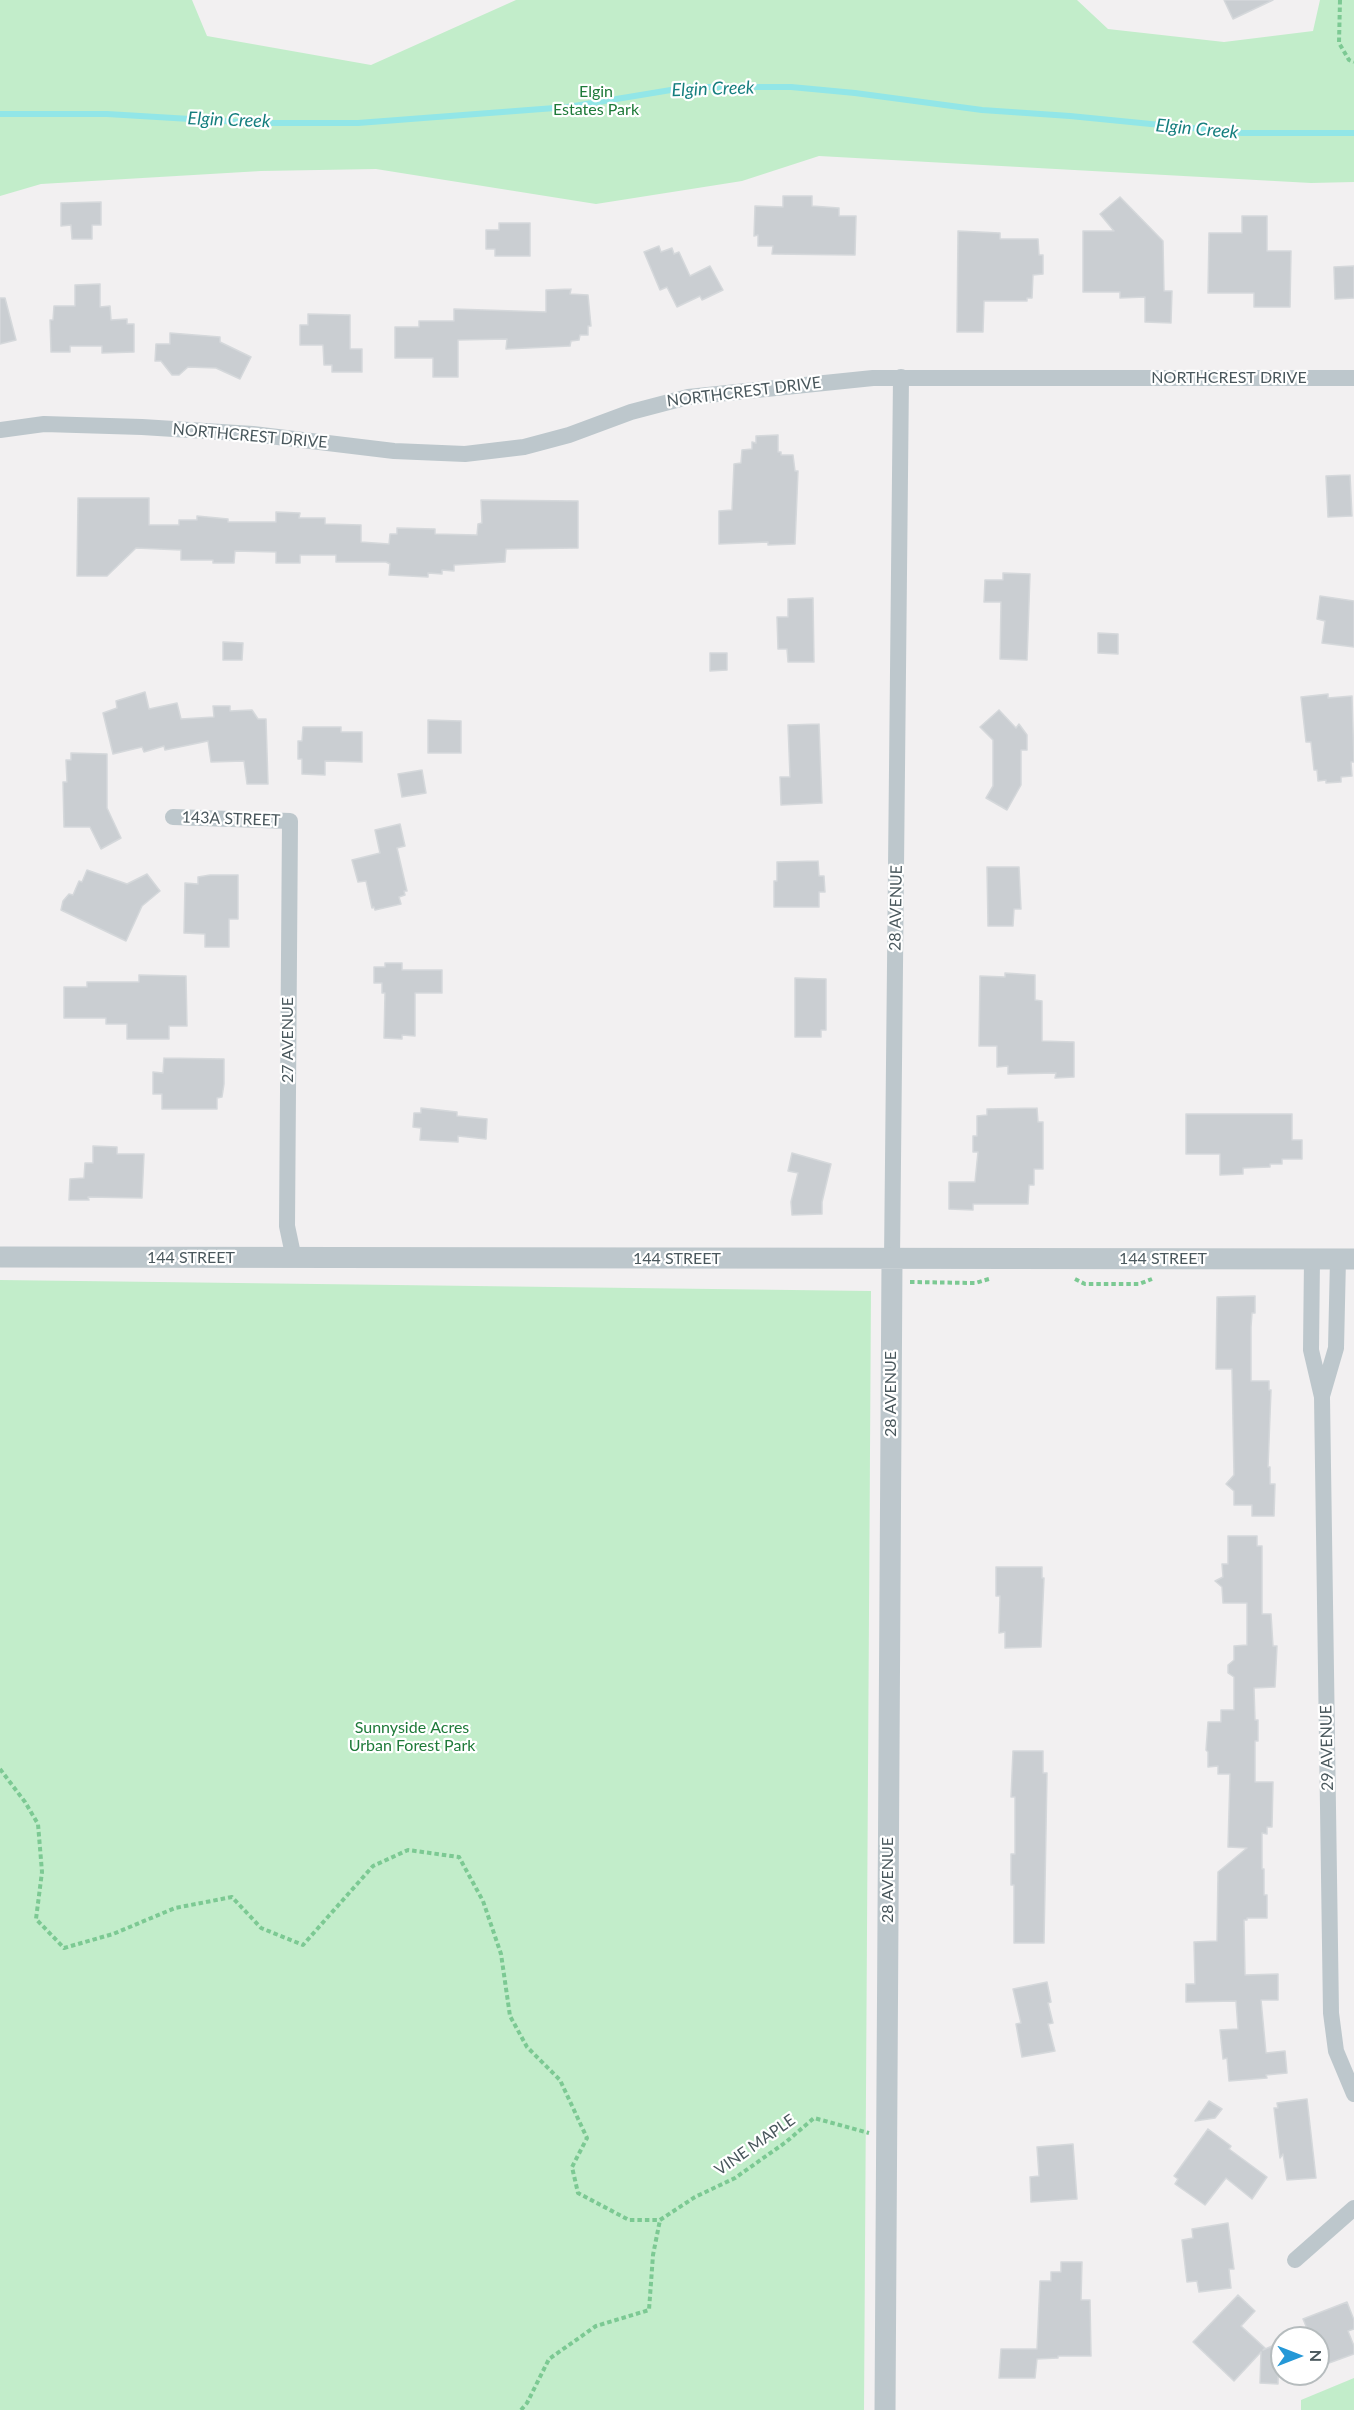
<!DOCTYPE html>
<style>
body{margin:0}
#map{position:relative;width:1354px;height:2410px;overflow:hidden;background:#f2f0f1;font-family:Lato,sans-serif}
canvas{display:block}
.north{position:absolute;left:1270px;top:2326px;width:60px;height:60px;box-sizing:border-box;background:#fff;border:2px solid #b6bcbe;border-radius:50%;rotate:90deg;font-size:16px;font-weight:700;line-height:24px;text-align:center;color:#49575c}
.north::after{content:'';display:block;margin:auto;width:21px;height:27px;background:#2598d7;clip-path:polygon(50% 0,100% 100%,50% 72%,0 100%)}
</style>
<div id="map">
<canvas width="1354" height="2410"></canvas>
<div class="north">N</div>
</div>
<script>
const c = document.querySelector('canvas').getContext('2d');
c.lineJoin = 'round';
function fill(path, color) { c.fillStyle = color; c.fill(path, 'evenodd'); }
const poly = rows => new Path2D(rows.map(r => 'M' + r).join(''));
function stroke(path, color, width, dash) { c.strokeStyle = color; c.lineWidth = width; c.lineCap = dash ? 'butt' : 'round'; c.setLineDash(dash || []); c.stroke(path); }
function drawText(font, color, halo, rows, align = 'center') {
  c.font = font + ' Lato,sans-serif'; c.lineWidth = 4.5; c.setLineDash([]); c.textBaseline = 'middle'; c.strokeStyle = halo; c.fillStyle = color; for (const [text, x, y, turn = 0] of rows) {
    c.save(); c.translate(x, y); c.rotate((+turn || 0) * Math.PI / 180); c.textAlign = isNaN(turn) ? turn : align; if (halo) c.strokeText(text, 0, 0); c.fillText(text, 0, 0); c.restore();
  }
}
const green = poly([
 [0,0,192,0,207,36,371,65,516,0,1077,0,1108,29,1224,42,1313,31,1320,0,1354,0,1354,182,1311,183,819,156,742,181,596,204,376,169,261,171,41,184,0,196],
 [0,1280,871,1291,864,2410,0,2410],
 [1354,2378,1354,2410,1301,2410,1301,2400]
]);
const stream = poly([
 [0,114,107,114,257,123,358,123,568,107,689,87,791,87,855,93,982,110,1070,116,1242,133,1354,133]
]);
const building = poly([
 [1224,0,1273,0,1233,19,1224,0],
 [783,196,812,196,812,206,839,208,839,216,856,216,855,255,772,254,773,246,758,246,758,235,754,236,755,206,783,207,783,196],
 [1120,197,1163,241,1164,291,1172,291,1171,323,1145,322,1145,297,1120,298,1120,292,1083,292,1083,231,1114,231,1100,214,1120,197],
 [101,202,101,225,92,225,92,239,72,239,71,225,61,226,61,203,101,202],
 [1242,216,1267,216,1267,251,1291,251,1290,307,1254,307,1254,293,1208,293,1209,233,1242,233,1242,216],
 [499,223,530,223,530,256,495,256,495,249,486,249,486,230,499,230,499,223],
 [958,231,1000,233,1000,239,1038,239,1039,255,1043,255,1043,274,1033,275,1032,298,1027,298,1027,301,984,301,983,332,957,332,958,231],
 [659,246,661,252,672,248,674,254,679,252,690,276,710,266,723,290,702,300,700,296,677,307,667,287,660,290,644,252,659,246],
 [1354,266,1354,298,1335,299,1334,267,1354,266],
 [100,284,100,307,110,306,111,320,127,319,127,324,134,324,134,352,102,353,102,346,70,346,70,352,51,352,50,320,53,320,54,306,75,306,75,285,100,284],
 [571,289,570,294,588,295,591,326,588,326,588,335,580,335,579,340,571,341,570,346,506,349,507,339,458,340,458,377,433,377,433,358,395,358,395,327,419,327,419,321,454,321,454,309,546,312,546,290,571,289],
 [0,298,5,298,16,340,0,344,0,298],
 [308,314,350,315,350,349,362,349,362,372,332,372,332,365,324,365,323,345,300,345,300,325,308,325,308,314],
 [170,333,220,337,220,342,251,357,240,379,216,368,188,367,179,375,172,375,161,361,155,361,156,344,170,344,170,333],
 [778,435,778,452,781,452,781,455,793,455,795,471,798,471,795,544,768,545,768,542,719,544,719,511,732,510,734,464,741,463,742,450,752,449,752,442,756,443,756,436,778,435],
 [1350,475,1352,516,1328,517,1326,476,1350,475],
 [78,498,149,498,149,525,179,525,179,520,197,520,197,516,228,519,228,522,276,522,276,512,300,513,299,518,325,518,325,524,361,525,361,542,389,544,390,534,397,534,397,528,435,529,435,534,477,535,478,524,482,523,481,500,578,501,578,548,506,549,505,562,454,565,454,571,442,570,442,574,428,573,428,577,389,575,390,564,386,562,336,562,336,555,300,555,300,563,276,563,276,552,235,551,234,563,213,563,213,560,181,560,181,550,136,548,107,576,77,576,78,498],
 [1003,573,1030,574,1027,660,1000,659,1001,602,984,602,985,580,1003,580,1003,573],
 [1320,596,1354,601,1354,647,1322,643,1325,621,1317,619,1320,596],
 [813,598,814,662,788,662,787,649,778,649,777,617,788,617,788,599,813,598],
 [1098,633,1118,634,1118,654,1098,653,1098,633],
 [223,642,243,643,242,660,223,660,223,642],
 [710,653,727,653,727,670,710,671,710,653],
 [145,692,149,709,177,703,181,719,214,717,213,706,230,706,230,711,252,710,258,719,266,719,268,784,247,784,244,761,211,762,208,741,165,750,164,746,144,752,142,747,113,754,103,713,117,708,116,701,145,692],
 [1328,694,1328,698,1352,696,1354,762,1351,762,1352,776,1341,777,1341,782,1326,783,1326,780,1318,781,1317,770,1314,770,1311,742,1306,742,1301,697,1328,694],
 [999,710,1016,728,1019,724,1027,735,1027,750,1021,750,1021,785,1007,810,986,798,993,786,993,740,980,727,999,710],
 [428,720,461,721,461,753,428,753,428,720],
 [819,724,822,803,781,805,780,777,790,777,788,725,819,724],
 [303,727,341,727,341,732,362,732,362,762,325,761,325,775,302,774,302,759,298,759,298,741,302,741,303,727],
 [71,753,107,754,107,808,121,838,101,849,90,827,64,827,63,782,67,782,66,760,71,760,71,753],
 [422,770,426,793,402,797,398,774,422,770],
 [400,824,405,846,397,848,407,891,404,891,405,895,399,897,401,904,375,910,374,907,372,908,366,881,358,882,352,860,380,853,375,830,400,824],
 [818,861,819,876,824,876,825,892,819,892,819,907,774,907,774,881,777,881,777,862,818,861],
 [987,867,1019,867,1021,909,1014,909,1013,926,988,926,987,867],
 [87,870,127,884,147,874,160,891,142,906,126,941,61,910,63,901,69,894,73,895,79,881,82,882,87,870],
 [210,875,238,875,238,919,229,919,229,947,205,947,205,934,184,933,185,883,198,884,198,877,210,875],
 [385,963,402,963,402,970,442,970,442,993,415,993,415,1036,402,1035,402,1039,384,1038,385,993,382,993,382,983,374,983,374,967,385,967,385,963],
 [1005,973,1035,975,1035,1000,1042,1001,1042,1041,1074,1042,1074,1077,1055,1078,1056,1073,1008,1074,1008,1066,997,1067,997,1046,979,1046,980,976,1005,977,1005,973],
 [139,975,186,976,187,1026,169,1026,169,1039,127,1039,127,1024,106,1024,106,1018,64,1018,64,987,87,987,87,982,139,982,139,975],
 [795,978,826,979,826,1030,821,1030,821,1037,795,1037,795,978],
 [164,1058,224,1059,224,1084,222,1097,217,1098,217,1109,162,1109,162,1094,153,1094,153,1072,163,1073,164,1058],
 [421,1108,457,1112,457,1116,487,1119,486,1139,458,1136,458,1142,420,1140,421,1128,413,1127,414,1113,421,1113,421,1108],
 [1037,1108,1038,1122,1043,1122,1043,1169,1034,1169,1034,1185,1029,1185,1028,1204,973,1204,973,1210,949,1209,949,1182,975,1182,978,1152,973,1152,973,1136,977,1136,977,1116,987,1115,987,1109,1037,1108],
 [1186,1114,1292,1114,1292,1140,1302,1140,1302,1159,1282,1159,1282,1164,1270,1164,1270,1167,1243,1168,1243,1174,1220,1175,1220,1154,1186,1154,1186,1114],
 [93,1146,117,1147,117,1154,144,1154,142,1198,88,1197,89,1200,69,1200,70,1179,84,1178,85,1163,93,1163,93,1146],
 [792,1153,831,1164,822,1202,822,1214,792,1215,791,1202,798,1173,788,1171,792,1153],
 [1255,1296,1255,1313,1252,1313,1251,1327,1251,1381,1269,1381,1269,1390,1271,1390,1268,1467,1270,1467,1270,1484,1275,1484,1274,1516,1252,1516,1252,1505,1234,1505,1234,1491,1226,1484,1234,1475,1232,1369,1216,1369,1217,1297,1255,1296],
 [1228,1536,1257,1536,1257,1546,1262,1546,1262,1614,1271,1614,1273,1646,1277,1646,1275,1687,1254,1688,1255,1720,1258,1720,1258,1741,1255,1741,1255,1782,1273,1782,1272,1827,1267,1827,1267,1834,1262,1833,1262,1869,1264,1869,1264,1895,1267,1895,1267,1918,1247,1918,1247,1920,1244,1920,1245,1975,1278,1974,1278,2000,1261,2000,1266,2053,1285,2051,1287,2073,1266,2075,1267,2078,1229,2081,1227,2058,1223,2059,1220,2030,1238,2029,1236,2001,1186,2002,1186,1984,1195,1984,1194,1942,1217,1941,1218,1872,1247,1848,1228,1847,1230,1774,1218,1774,1218,1766,1208,1767,1208,1752,1206,1750,1208,1722,1221,1722,1221,1710,1234,1710,1234,1677,1228,1673,1228,1665,1234,1660,1234,1646,1247,1645,1247,1603,1223,1603,1222,1587,1215,1581,1223,1577,1222,1564,1228,1564,1228,1536],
 [996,1567,1042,1567,1042,1578,1044,1578,1041,1647,1005,1648,1005,1632,999,1633,1000,1596,996,1596,996,1567],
 [1013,1751,1043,1751,1043,1773,1047,1773,1044,1943,1014,1943,1014,1885,1011,1885,1011,1854,1015,1854,1015,1797,1011,1797,1013,1751],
 [1047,1982,1051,2002,1048,2003,1053,2023,1048,2024,1055,2051,1022,2057,1016,2024,1021,2023,1013,1989,1047,1982],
 [1307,2099,1316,2178,1287,2180,1283,2154,1280,2158,1274,2108,1278,2108,1277,2103,1307,2099],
 [1209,2101,1222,2109,1215,2118,1195,2121,1209,2101],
 [1208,2129,1231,2146,1229,2149,1267,2177,1252,2199,1226,2178,1205,2205,1175,2184,1178,2179,1174,2176,1208,2129],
 [1073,2144,1077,2199,1031,2202,1030,2177,1039,2176,1037,2147,1073,2144],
 [1228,2223,1234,2269,1229,2269,1231,2288,1199,2292,1197,2281,1187,2282,1182,2240,1193,2238,1192,2229,1228,2223],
 [1061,2262,1082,2262,1081,2300,1090,2300,1091,2356,1058,2356,1058,2358,1037,2359,1035,2378,999,2378,1001,2349,1037,2349,1040,2281,1051,2281,1051,2272,1061,2272,1061,2262],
 [1238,2295,1255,2311,1241,2326,1265,2348,1263,2350,1279,2343,1278,2384,1260,2383,1261,2352,1234,2381,1193,2342,1238,2295],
 [1347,2302,1354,2320,1354,2329,1348,2331,1354,2346,1354,2354,1318,2367,1318,2338,1311,2338,1303,2319,1347,2302]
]);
const path = poly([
 [1340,0,1339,43,1349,60,1354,62],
 [1075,1279,1085,1284,1139,1284,1152,1279],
 [910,1282,975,1283,989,1279],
 [0,1769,25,1802,38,1824,42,1872,36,1919,64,1948,113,1934,175,1908,232,1897,261,1928,303,1945,373,1866,408,1850,459,1857,483,1901,501,1954,510,2016,527,2047,560,2080,587,2138,572,2167,578,2193,629,2220,660,2220],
 [660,2220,695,2197,735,2178,786,2142,814,2118,869,2133],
 [521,2410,527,2403,549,2359,596,2326,649,2310,653,2255,660,2220]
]);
const minor = poly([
 [0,430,44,424,142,427,253,434,394,451,465,454,524,447,569,435,631,412,688,397,873,378,1354,378],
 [173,817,290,821,287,1226,294,1259],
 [892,1259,901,377],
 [1312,1259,1311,1350,1322,1397,1331,2013,1336,2051,1354,2094],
 [1322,1396,1336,1348,1338,1259],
 [1295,2260,1354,2208]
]);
const tertiary = poly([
 [0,1257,1354,1259],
 [885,2410,892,1259]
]);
const parkNames = [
 ["Elgin",596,92],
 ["Estates Park",596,110],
 ["Sunnyside Acres",412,1728],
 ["Urban Forest Park",412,1746]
];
const streetNames = [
 ["NORTHCREST DRIVE",1229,378],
 ["NORTHCREST DRIVE",744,392,-7],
 ["NORTHCREST DRIVE",250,436,5],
 ["143A STREET",231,819,2],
 ["28 AVENUE",896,908,-89],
 ["27 AVENUE",288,1040,-90],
 ["144 STREET",191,1258],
 ["144 STREET",677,1259],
 ["144 STREET",1163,1259],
 ["28 AVENUE",891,1394,-90],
 ["29 AVENUE",1327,1748,-91],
 ["28 AVENUE",888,1880,-90],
 ["VINE MAPLE",755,2145,-35]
];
const waterNames = [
 ["Elgin Creek",713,89,-2],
 ["Elgin Creek",229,120,2],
 ["Elgin Creek",1197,129,5]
];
fill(green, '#c2edca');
stroke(stream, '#92e6e7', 6);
fill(building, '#caced2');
stroke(building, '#d5d8db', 1.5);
stroke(path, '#7cc993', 4, [4.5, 3]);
stroke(minor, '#bdc7cc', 16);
stroke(tertiary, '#bdc7cc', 21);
drawText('16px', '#1e7a39', '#fff', parkNames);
drawText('16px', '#49575c', '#fff', streetNames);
drawText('italic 18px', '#157e7e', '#fff', waterNames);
</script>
